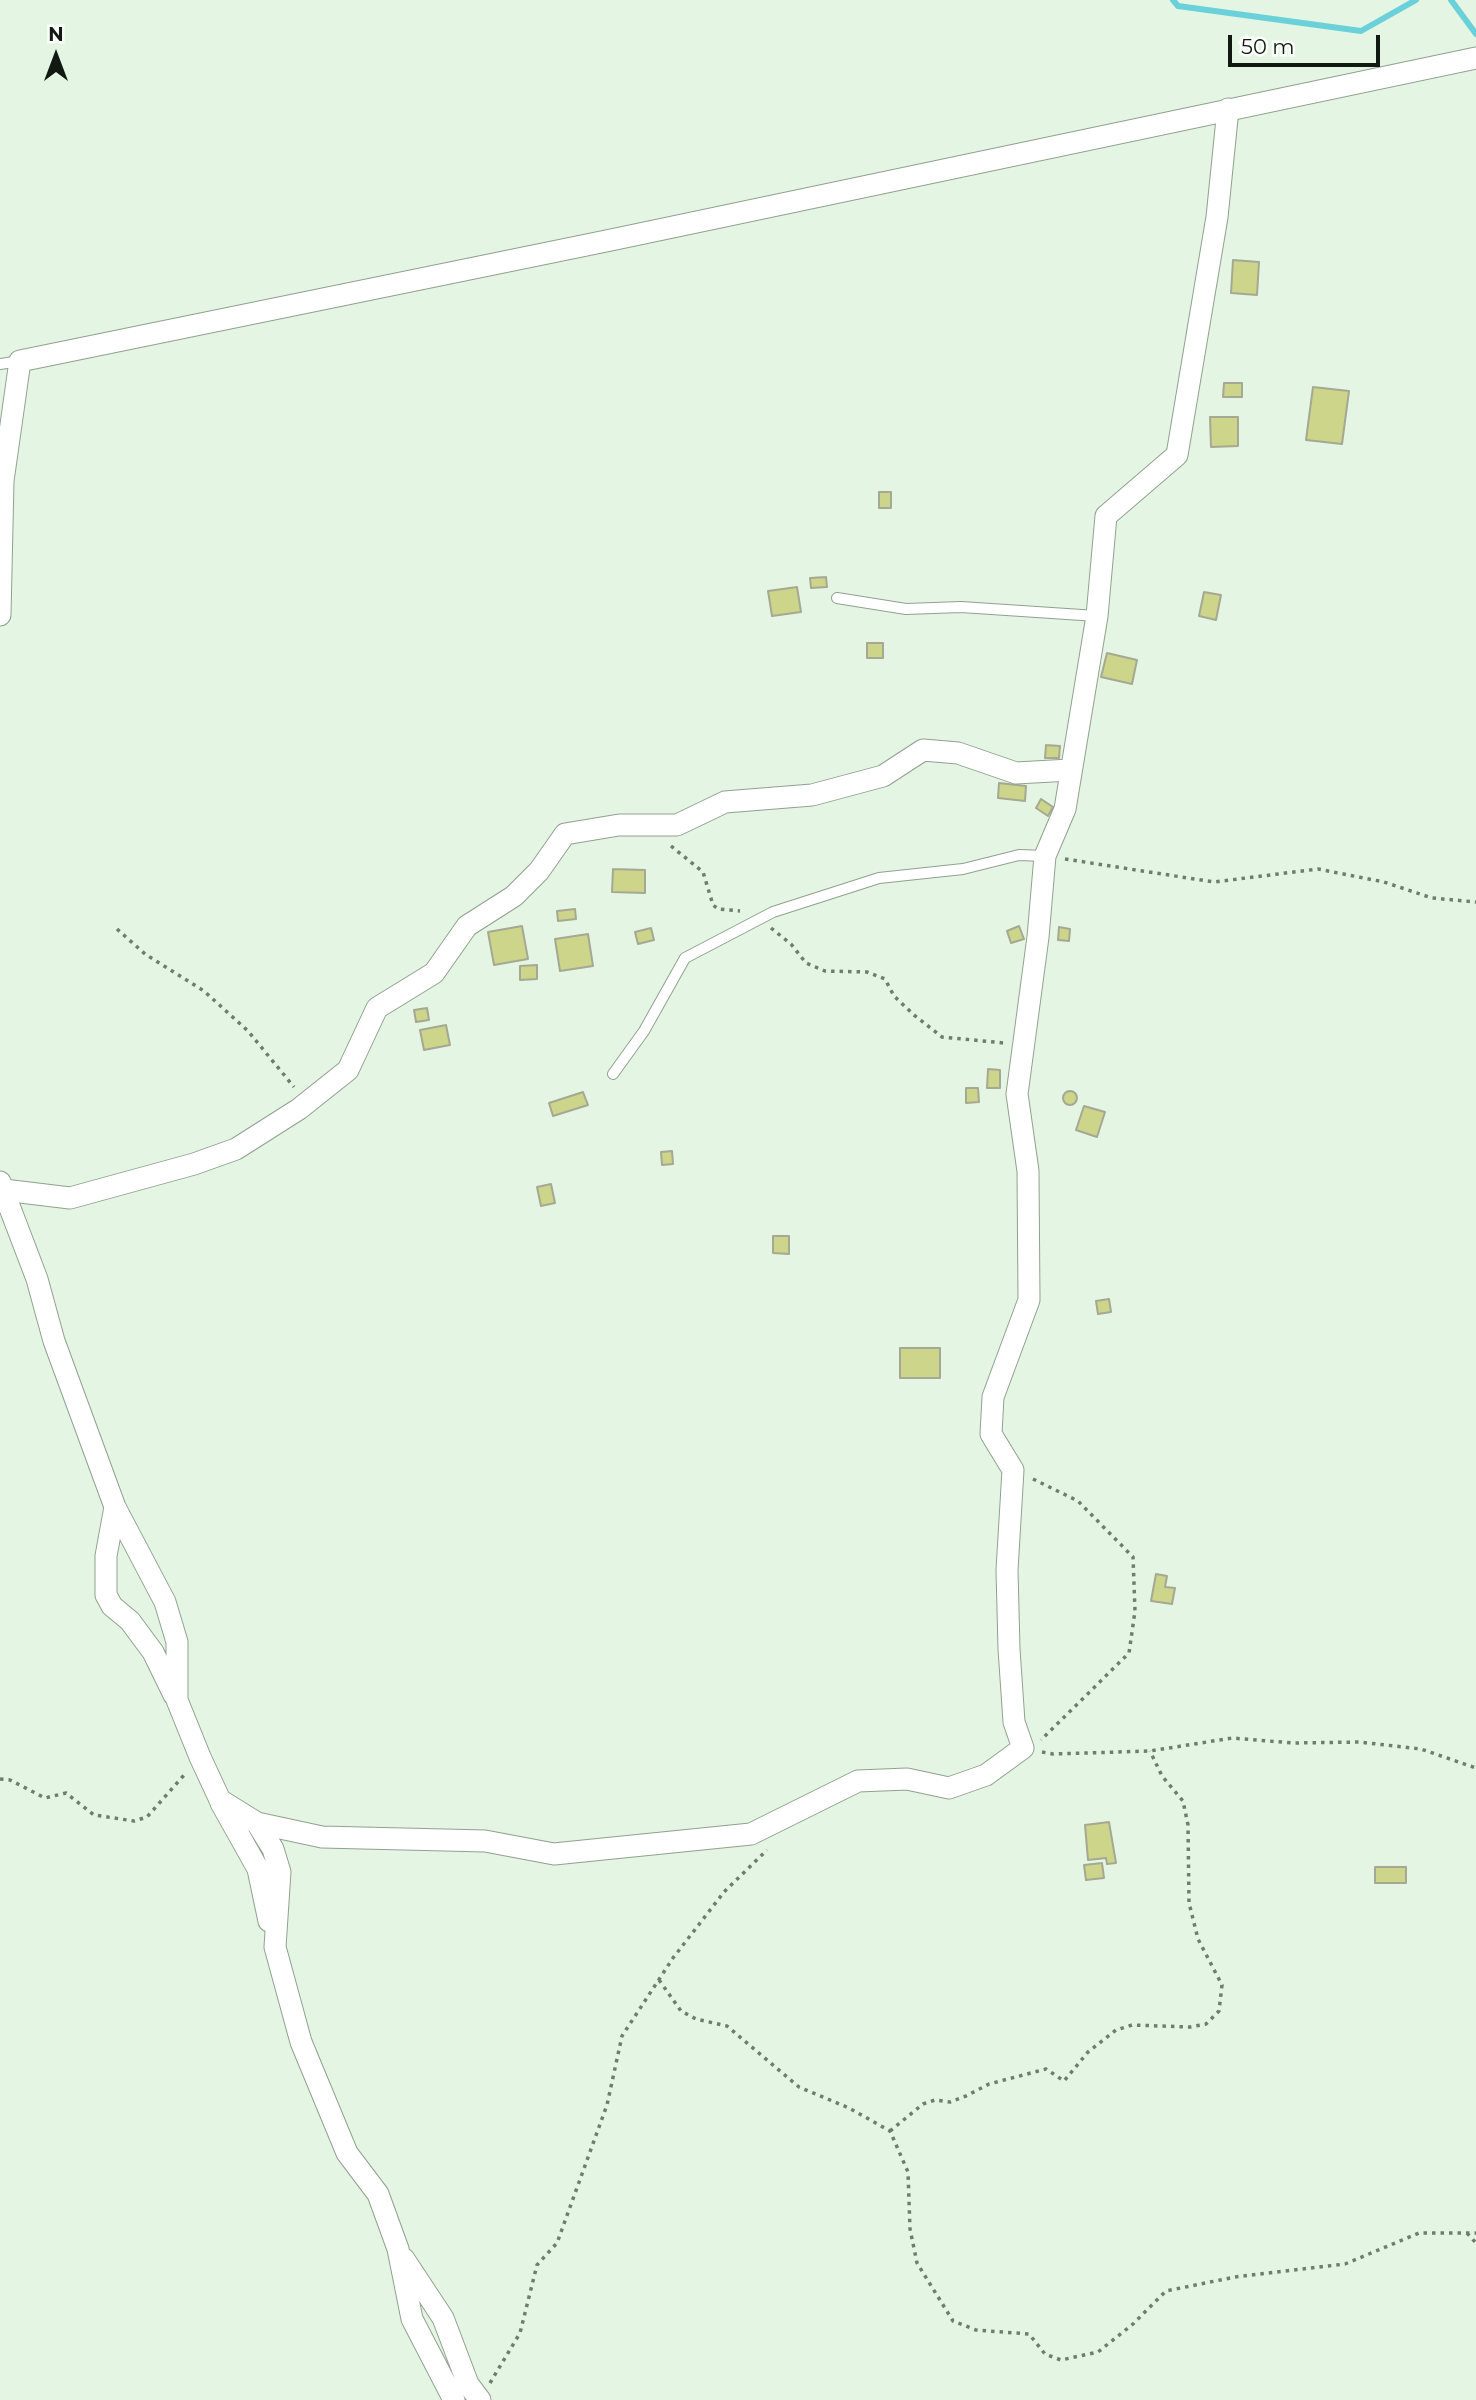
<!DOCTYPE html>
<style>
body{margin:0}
#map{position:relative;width:1476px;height:2400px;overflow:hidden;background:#e4f6e3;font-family:Montserrat,sans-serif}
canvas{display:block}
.north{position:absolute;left:21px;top:21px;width:70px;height:70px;-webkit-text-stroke:5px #fbfefa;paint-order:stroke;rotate:0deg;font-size:19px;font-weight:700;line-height:28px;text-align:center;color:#121812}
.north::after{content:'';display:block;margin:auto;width:24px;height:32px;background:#121812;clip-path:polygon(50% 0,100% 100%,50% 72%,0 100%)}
.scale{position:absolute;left:1228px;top:35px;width:152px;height:32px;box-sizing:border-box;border:4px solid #121812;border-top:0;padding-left:9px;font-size:21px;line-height:24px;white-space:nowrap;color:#121812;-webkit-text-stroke:5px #fbfefa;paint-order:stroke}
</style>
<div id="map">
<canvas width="1476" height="2400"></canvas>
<div class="north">N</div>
<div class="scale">50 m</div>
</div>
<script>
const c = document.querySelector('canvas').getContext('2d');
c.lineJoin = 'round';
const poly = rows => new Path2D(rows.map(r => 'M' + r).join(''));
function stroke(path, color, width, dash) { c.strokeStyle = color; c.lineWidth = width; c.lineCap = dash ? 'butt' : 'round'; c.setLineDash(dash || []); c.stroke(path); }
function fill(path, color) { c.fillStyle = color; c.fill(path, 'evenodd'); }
const stream = poly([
 [1173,0,1178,6,1361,31,1416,0],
 [1451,0,1476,34]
]);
const building = poly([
 [1233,260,1259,262,1257,295,1231,293,1233,260],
 [1224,383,1242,383,1242,397,1223,397,1224,383],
 [1313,387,1349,391,1342,444,1306,440,1313,387],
 [1210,417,1238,417,1238,446,1211,447,1210,417],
 [879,492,891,492,891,508,879,508,879,492],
 [826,577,827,587,811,588,810,578,826,577],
 [797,587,801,612,772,616,768,591,797,587],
 [1204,592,1221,595,1216,620,1199,616,1204,592],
 [867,643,883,643,883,658,867,658,867,643],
 [1107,653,1137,660,1132,684,1101,677,1107,653],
 [1046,745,1060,746,1059,758,1045,758,1046,745],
 [999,783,1026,786,1025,801,998,798,999,783],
 [1041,799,1053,807,1048,816,1036,808,1041,799],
 [613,869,645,870,645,893,612,892,613,869],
 [575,909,576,919,558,921,557,911,575,909],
 [522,926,528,959,494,965,488,932,522,926],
 [1019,926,1024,939,1011,943,1007,931,1019,926],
 [1059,927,1070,929,1069,941,1058,940,1059,927],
 [651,928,654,940,638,944,635,932,651,928],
 [588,934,593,966,560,971,555,939,588,934],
 [537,965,537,979,520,980,520,966,537,965],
 [427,1008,429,1020,416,1022,414,1010,427,1008],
 [446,1025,450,1045,424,1050,420,1030,446,1025],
 [988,1069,1000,1070,1000,1088,987,1088,988,1069],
 [966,1088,978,1088,979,1102,966,1103,966,1088],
 '1063 1098a7 7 0 1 1 14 0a7 7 0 1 1-14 0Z',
 [583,1092,588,1105,553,1116,549,1103,583,1092],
 [1084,1106,1105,1112,1097,1137,1076,1130,1084,1106],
 [672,1151,673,1164,662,1165,661,1152,672,1151],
 [551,1184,555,1203,541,1206,537,1187,551,1184],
 [773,1236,789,1236,789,1254,773,1253,773,1236],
 [1109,1299,1111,1312,1098,1314,1096,1301,1109,1299],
 [900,1348,940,1348,940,1378,900,1378,900,1348],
 [1156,1574,1167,1576,1165,1587,1175,1588,1172,1604,1151,1601,1156,1574],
 [1109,1822,1116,1863,1107,1864,1106,1858,1088,1860,1085,1825,1109,1822],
 [1102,1863,1104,1878,1086,1880,1084,1865,1102,1863],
 [1375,1867,1406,1867,1406,1883,1375,1883,1375,1867]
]);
const path = poly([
 [671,846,703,872,713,905,718,909,740,911],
 [1065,859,1214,882,1318,869,1384,882,1432,898,1476,902],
 [771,928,791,944,806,963,825,971,867,972,885,979,894,996,914,1015,942,1037,1004,1043],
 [117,929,145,954,204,991,248,1031,294,1087],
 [1033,1479,1078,1501,1133,1557,1135,1611,1129,1653,1041,1740],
 [1042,1752,1053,1754,1150,1751,1232,1738,1293,1743,1359,1742,1421,1749,1476,1768],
 [0,1779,10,1780,45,1798,66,1793,94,1815,134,1821,147,1817,185,1774],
 [659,1980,681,2011,696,2019,727,2026,799,2087,849,2108,890,2131,908,2172,910,2229,917,2263,953,2321,976,2330,1029,2334,1045,2354,1061,2360,1098,2352,1133,2324,1166,2291,1235,2277,1345,2264,1419,2233,1476,2233],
 [890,2131,923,2104,935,2100,950,2102,966,2096,989,2084,1046,2069,1064,2081,1088,2052,1116,2030,1132,2025,1190,2027,1206,2024,1219,2011,1222,1985,1198,1939,1189,1903,1188,1825,1183,1801,1162,1776,1150,1751],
 [1467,2233,1476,2243],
 [490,2383,520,2333,537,2265,557,2243,607,2105,622,2036,673,1958,724,1892,767,1850]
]);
const lane = poly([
 [0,364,20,361],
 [837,598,906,609,961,607,1097,616],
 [613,1074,644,1031,685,958,773,912,879,878,963,869,1019,855,1045,856]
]);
const street = poly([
 [0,615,3,481,20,361,611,240,1476,58],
 [0,1182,37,1279,54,1341,115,1507,165,1602,177,1642,177,1700,200,1757,220,1800,257,1823,273,1849,280,1872,275,1947,301,2042,347,2153,378,2194,398,2249,412,2319,454,2400],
 [4,1190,70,1198,194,1164,236,1149,299,1109,348,1070,377,1008,434,973,467,926,514,896,539,871,565,834,619,825,677,825,725,802,812,795,883,776,923,750,958,753,1016,773,1070,770],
 [115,1507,106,1556,106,1595,112,1606,130,1621,153,1652,174,1695],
 [221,1803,258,1869,269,1921],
 [257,1823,322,1837,485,1841,554,1854,751,1834,858,1781,907,1779,949,1788,986,1775,1023,1748,1014,1722,1009,1649,1007,1570,1013,1470,991,1434,993,1397,1029,1300,1028,1171,1017,1094,1038,937,1045,856,1065,809,1097,616,1106,516,1177,455,1217,217,1228,109],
 [404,2259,443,2318,468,2384,480,2400]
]);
stroke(stream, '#6ad1da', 6);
fill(building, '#ccd58a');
stroke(building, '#a5a892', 2);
stroke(lane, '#90a18f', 12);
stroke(street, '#90a18f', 23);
stroke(path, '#717c70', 3.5, [3.5, 5]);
stroke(lane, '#fff', 10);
stroke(street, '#fff', 21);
</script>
